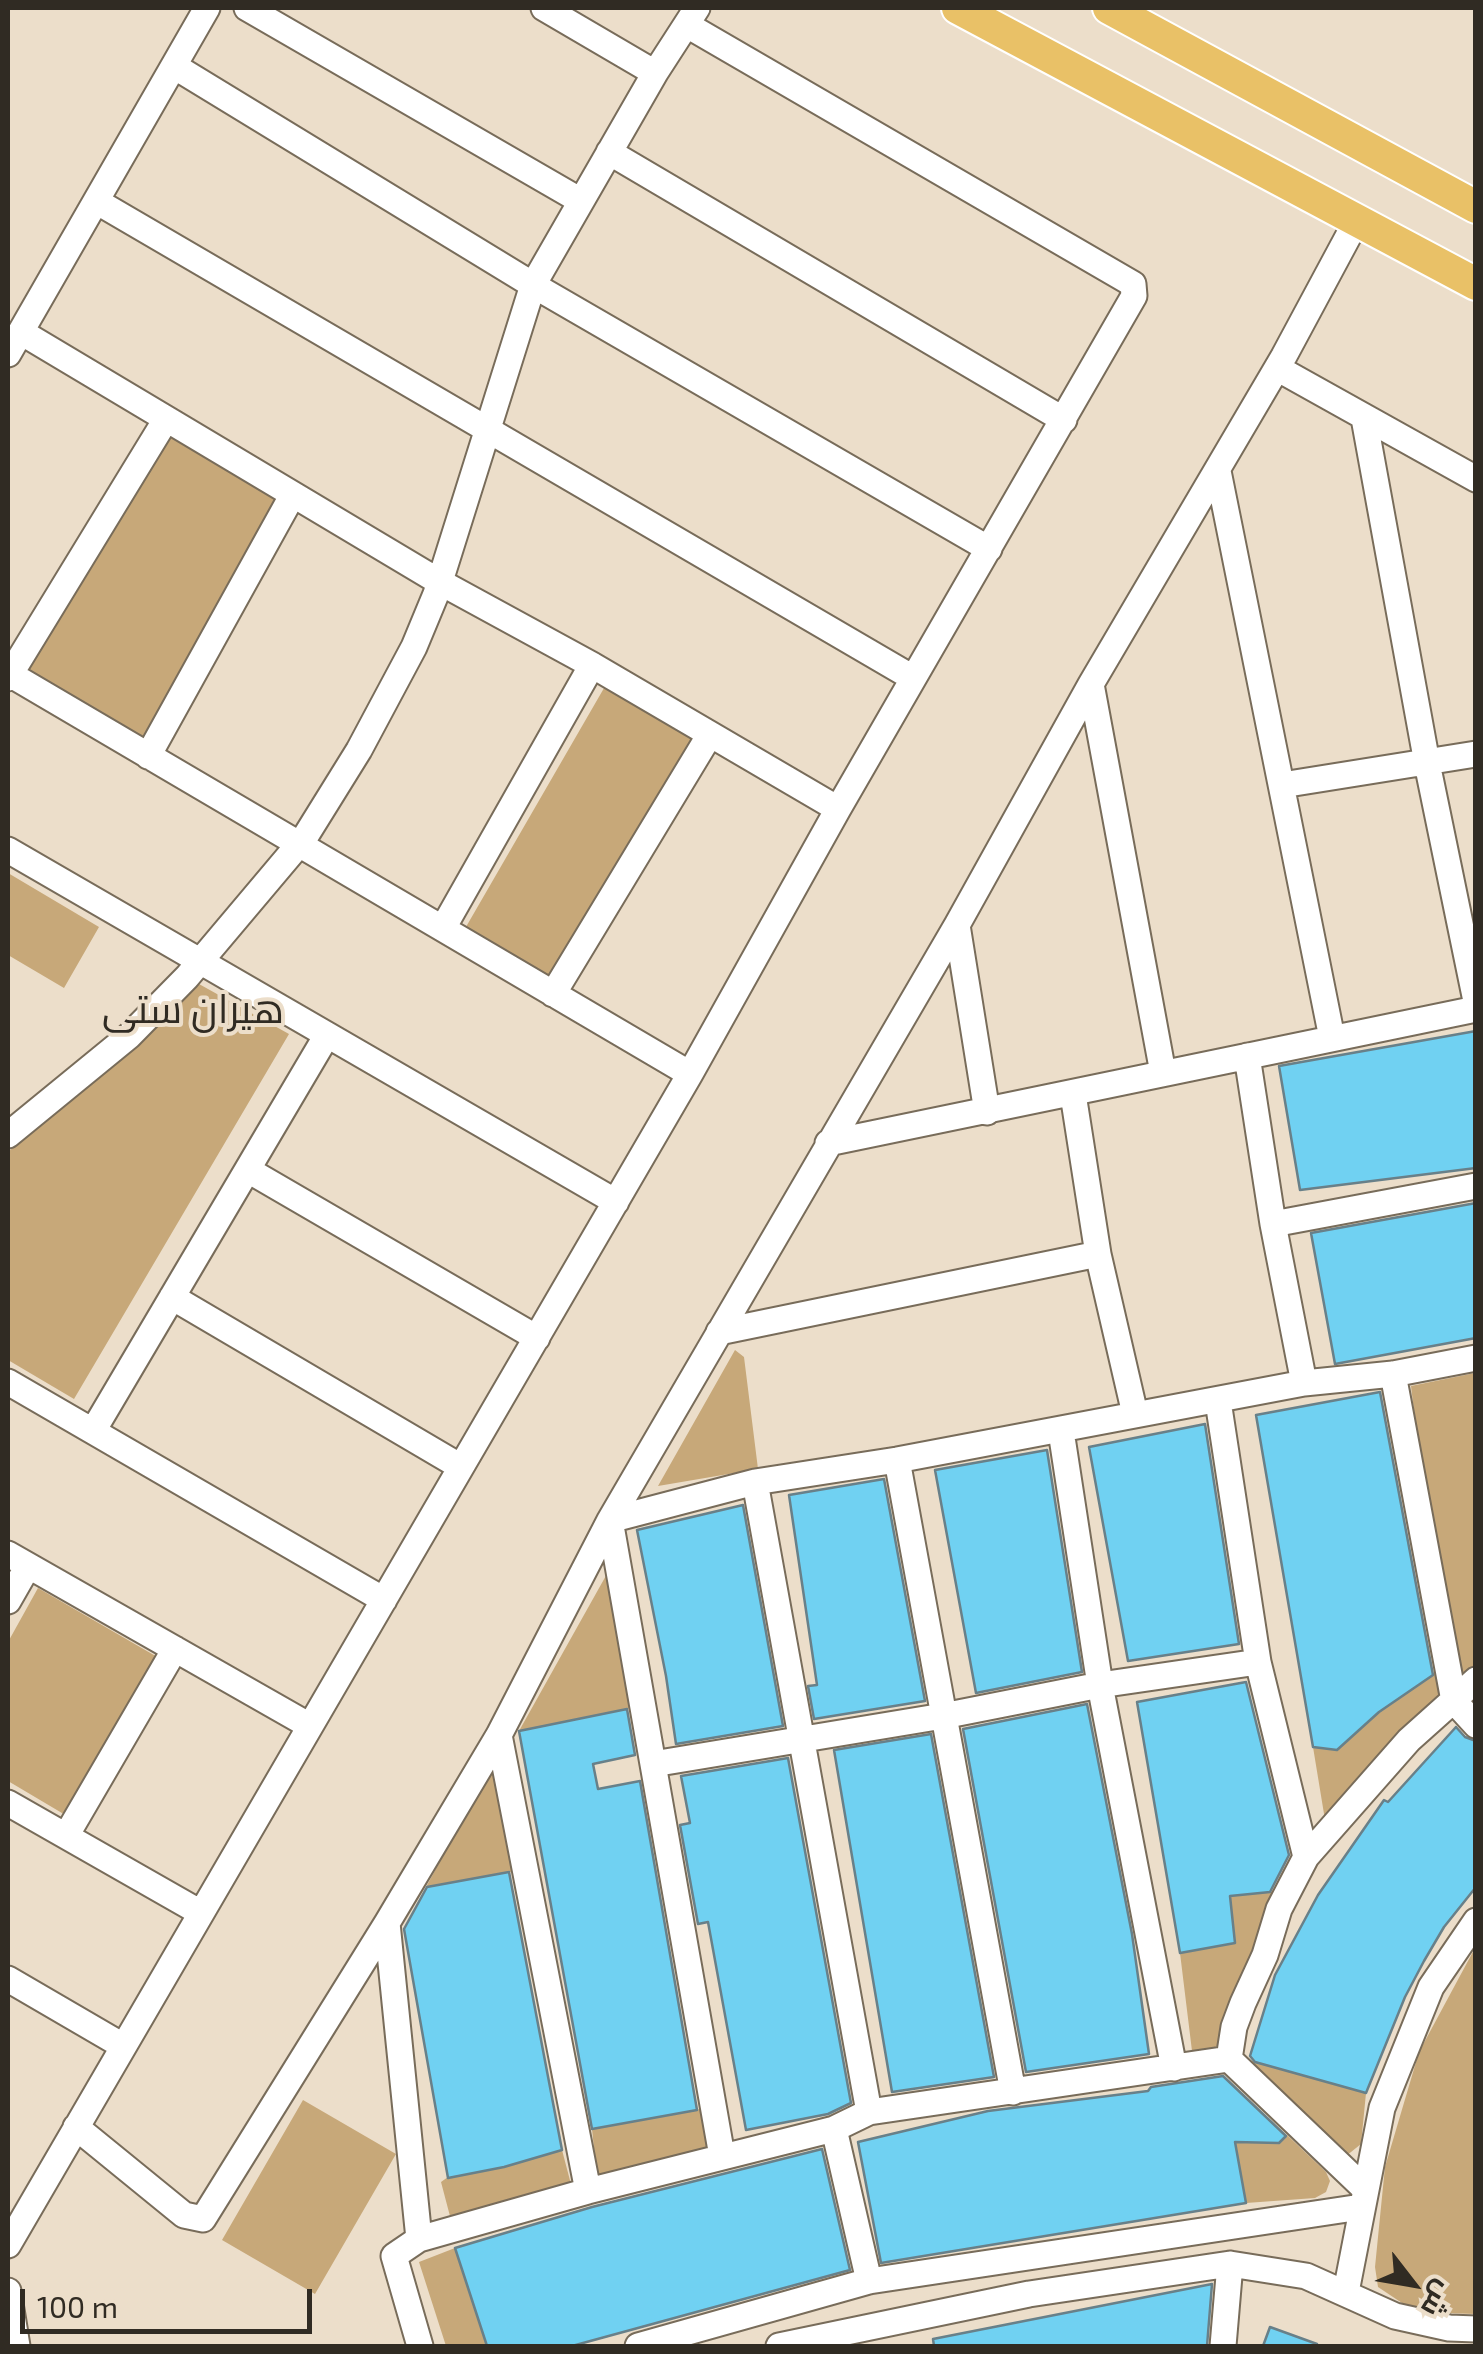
<!DOCTYPE html>
<meta charset="utf-8">
<style>
body{margin:0}
#map{position:relative;width:1483px;height:2354px;overflow:hidden;background:#ecdeca;font-family:"Exo 2",Cairo,sans-serif}
canvas{display:block}
.frame{position:absolute;inset:0;border:10px solid #302b23;pointer-events:none}
.north{position:absolute;left:1363px;top:2234px;width:100px;height:100px;-webkit-text-stroke:8px #ecdeca;paint-order:stroke;rotate:121deg;font-size:28px;font-weight:700;line-height:40px;text-align:center;color:#302b23}
.north::after{content:'';display:block;margin:auto;width:35px;height:45px;background:#302b23;clip-path:polygon(50% 0,100% 100%,50% 72%,0 100%)}
.scale{position:absolute;left:20px;top:2289px;width:292px;height:45px;box-sizing:border-box;border:5px solid #302b23;border-top:0;padding-left:12px;font-size:30px;line-height:35px;white-space:nowrap;color:#302b23;-webkit-text-stroke:8px #ecdeca;paint-order:stroke}
</style>
<div id="map">
<canvas width="1483" height="2354"></canvas>
<div class="frame"></div>
<div class="north">ش</div>
<div class="scale">100 m</div>
</div>
<script>
const c = document.querySelector('canvas').getContext('2d');
c.lineJoin = 'round';
function fill(path, color) { c.fillStyle = color; c.fill(path, 'evenodd'); }
const poly = rows => new Path2D(rows.map(r => 'M' + r).join(''));
function stroke(path, color, width, dash) { c.strokeStyle = color; c.lineWidth = width; c.lineCap = dash ? 'butt' : 'round'; c.setLineDash(dash || []); c.stroke(path); }
function drawText(font, color, halo, rows, align = 'center') {
  c.font = font + ' "Exo 2",Cairo,sans-serif'; c.lineWidth = 8; c.setLineDash([]); c.textBaseline = 'middle'; c.strokeStyle = halo; c.fillStyle = color; for (const [text, x, y, turn = 0] of rows) {
    c.save(); c.translate(x, y); c.rotate((+turn || 0) * Math.PI / 180); c.textAlign = isNaN(turn) ? turn : align; if (halo) c.strokeText(text, 0, 0); c.fillText(text, 0, 0); c.restore();
  }
}
const green = poly([
 [165,421,292,496,138,757,11,682],
 [611,676,709,736,553,994,459,939],
 [8,873,99,927,64,988,8,955],
 [199,984,289,1034,74,1399,8,1360,8,1152],
 [735,1350,744,1357,758,1469,658,1486],
 [1475,1373,1476,1685,1465,1688,1440,1629,1411,1386],
 [617,1556,637,1707,519,1731],
 [38,1588,159,1658,67,1816,8,1781,8,1642],
 [1441,1669,1464,1702,1326,1826,1313,1747,1337,1750,1379,1712],
 [496,1765,516,1871,426,1887,492,1766],
 [1285,1890,1221,2043,1210,2051,1192,2051,1180,1953,1235,1943,1230,1896],
 [1475,1948,1475,2314,1446,2313,1408,2307,1378,2287,1375,2267,1385,2167,1419,2052],
 [1249,2060,1366,2093,1361,2144,1346,2156,1250,2066],
 [303,2100,396,2154,315,2294,222,2240],
 [711,2107,719,2146,597,2177,592,2129],
 [1287,2135,1326,2172,1330,2181,1326,2192,1315,2198,1246,2203,1235,2142,1278,2143],
 [562,2150,572,2188,451,2220,441,2182,448,2177,505,2166],
 [455,2248,487,2346,446,2346,419,2262]
]);
const building = poly([
 [1476,1031,1476,1168,1300,1190,1279,1066,1476,1031],
 [1476,1203,1476,1338,1335,1364,1311,1233,1476,1203],
 [1380,1392,1433,1675,1379,1712,1337,1750,1313,1747,1256,1415,1380,1392],
 [1205,1424,1239,1644,1128,1661,1089,1447,1205,1424],
 [1047,1450,1082,1672,976,1693,935,1470,1047,1450],
 [884,1479,925,1701,814,1719,808,1686,817,1685,789,1495,884,1479],
 [743,1505,783,1726,676,1744,666,1676,637,1530,743,1505],
 [1246,1682,1289,1855,1270,1892,1230,1896,1235,1943,1180,1953,1137,1702,1246,1682],
 [1087,1704,1132,1934,1149,2054,1026,2072,963,1729,1087,1704],
 [627,1709,635,1755,593,1764,598,1789,640,1781,697,2110,592,2129,519,1731,627,1709],
 [1456,1727,1465,1737,1476,1741,1476,1887,1444,1927,1424,1961,1405,1997,1366,2093,1255,2062,1250,2056,1275,1975,1318,1895,1384,1800,1388,1802,1456,1727],
 [931,1734,994,2077,892,2092,834,1750,931,1734],
 [788,1758,851,2103,828,2114,746,2130,708,1922,698,1924,680,1825,690,1823,681,1776,788,1758],
 [509,1872,562,2150,504,2167,448,2178,404,1929,427,1887,509,1872],
 [1223,2076,1286,2136,1279,2143,1235,2142,1246,2203,881,2263,858,2142,988,2111,1148,2091,1151,2087,1223,2076],
 [822,2149,850,2270,572,2346,487,2346,455,2248,592,2207,822,2149],
 [1212,2284,1207,2346,934,2346,933,2339,1212,2284],
 [1270,2327,1317,2344,1317,2346,1263,2346,1270,2327]
]);
const minor = poly([
 [247,8,581,201],
 [544,8,655,73],
 [174,66,533,285,989,549],
 [609,152,1064,420],
 [96,201,913,678],
 [21,332,438,581,592,665,838,809],
 [8,354,207,8],
 [1277,368,1476,479],
 [1364,418,1427,763,1476,1001],
 [1218,471,1332,1038],
 [8,673,690,1074],
 [8,678,165,421],
 [1091,684,1163,1073],
 [148,756,292,496],
 [1282,785,1476,754],
 [8,850,616,1202],
 [957,925,987,1112],
 [443,928,592,665],
 [553,994,709,736],
 [1247,1056,1273,1224,1304,1383],
 [1073,1094,1098,1254,1135,1414],
 [8,1135,129,1036,187,977,305,837,359,750,414,647,436,594,533,285,655,73,697,8],
 [828,1143,1476,1009],
 [248,1170,537,1338],
 [1273,1224,1476,1186],
 [172,1297,461,1467],
 [719,1332,1098,1254],
 [1393,1374,1454,1701,1476,1725],
 [8,1382,384,1600],
 [1218,1401,1258,1662,1306,1857],
 [93,1431,327,1035],
 [1061,1431,1100,1685,1174,2068],
 [897,1460,1013,2092],
 [755,1482,869,2112],
 [8,1554,310,1726],
 [8,1601,28,1566],
 [499,1735,588,2191],
 [653,1764,943,1716,1100,1685,1258,1662],
 [8,1803,201,1913],
 [66,1836,175,1649],
 [387,1923,419,2239],
 [8,1979,123,2046],
 [1229,2059,1234,2027,1243,2003,1265,1955,1279,1909,1306,1857,1409,1740,1476,1680],
 [1229,2059,1364,2188],
 [76,2127,184,2215,203,2219,387,1923,499,1735,610,1520,957,925,1091,684,1284,356,1357,220],
 [834,2129,869,2281],
 [722,2156,610,1520,755,1482,897,1460,1304,1383,1393,1374,1476,1358],
 [8,2245,690,1074,838,809,1134,296,1133,284,687,25],
 [8,2291,17,2346],
 [1346,2292,1382,2108,1431,1987,1476,1921],
 [420,2346,394,2256,419,2239,588,2191,834,2129,869,2112,1229,2059],
 [638,2346,869,2281,1361,2207],
 [779,2346,1029,2294,1230,2264,1306,2276,1395,2316,1449,2328,1476,2329],
 [1223,2346,1230,2264]
]);
const major = poly([
 [958,8,1476,284],
 [1109,8,1476,207]
]);
const neighbourhoodNames = [
 ["هیران ستی",193,1010]
];
fill(green, '#c7a879');
fill(building, '#70d1f2');
stroke(building, '#688089', 2.5);
stroke(minor, '#786c5a', 29);
stroke(major, '#fff', 36);
stroke(minor, '#fff', 25);
stroke(major, '#e9c167', 32);
drawText('40px', '#302b23', '#ecdeca', neighbourhoodNames);
</script>
